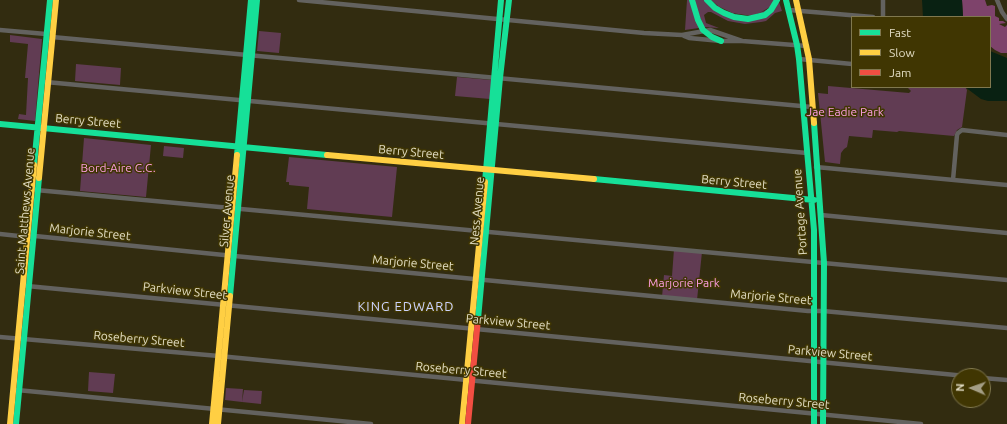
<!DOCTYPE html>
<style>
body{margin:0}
#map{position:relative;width:1007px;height:424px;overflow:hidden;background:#322c10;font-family:Ubuntu,sans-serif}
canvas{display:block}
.legend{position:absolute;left:851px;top:16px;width:140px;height:72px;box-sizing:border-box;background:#403602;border:1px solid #80784f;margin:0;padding:5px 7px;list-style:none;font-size:12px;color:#e1dcc3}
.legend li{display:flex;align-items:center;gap:8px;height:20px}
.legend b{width:20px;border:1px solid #80784f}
.north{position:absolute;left:951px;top:368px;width:40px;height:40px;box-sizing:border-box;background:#403602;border:1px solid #80784f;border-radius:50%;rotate:272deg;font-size:11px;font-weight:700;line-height:16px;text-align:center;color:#e1dcc3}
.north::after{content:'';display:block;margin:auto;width:14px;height:18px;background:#a49e84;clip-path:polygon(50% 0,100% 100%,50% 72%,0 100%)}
</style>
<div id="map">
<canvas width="1007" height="424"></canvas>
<ul class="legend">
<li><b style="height:5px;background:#16e098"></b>Fast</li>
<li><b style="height:5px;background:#ffcf43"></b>Slow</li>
<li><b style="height:5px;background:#f24e42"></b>Jam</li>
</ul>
<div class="north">N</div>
</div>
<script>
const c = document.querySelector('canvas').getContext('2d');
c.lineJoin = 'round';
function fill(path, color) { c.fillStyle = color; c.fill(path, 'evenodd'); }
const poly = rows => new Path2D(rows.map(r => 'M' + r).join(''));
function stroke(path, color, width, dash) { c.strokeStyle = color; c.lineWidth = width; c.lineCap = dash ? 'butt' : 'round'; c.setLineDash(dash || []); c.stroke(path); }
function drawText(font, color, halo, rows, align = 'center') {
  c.font = font + ' Ubuntu,sans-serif'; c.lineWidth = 3; c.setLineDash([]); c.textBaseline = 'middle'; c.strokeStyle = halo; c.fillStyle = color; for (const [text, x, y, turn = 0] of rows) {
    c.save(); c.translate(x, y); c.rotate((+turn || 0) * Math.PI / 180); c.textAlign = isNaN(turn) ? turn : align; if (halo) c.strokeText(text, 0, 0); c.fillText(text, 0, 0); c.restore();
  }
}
const green = poly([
 [687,0,690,0,699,28,685,30],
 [694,0,705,0,747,20,779,2,782,11,775,13,766,21,761,22,745,24,728,21,711,12,708,12,704,15,706,23,719,28,703,27],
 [711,0,775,0,769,9,752,16,725,12],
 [259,31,281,33,279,53,257,51],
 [10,35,42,39,35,121,18,119,19,114,26,115,28,78,25,78,28,44,10,42],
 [76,64,121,68,120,85,75,81],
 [457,77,492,80,490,99,455,96],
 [828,86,909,93,911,91,907,87,965,87,967,90,962,127,957,130,954,136,899,131,897,132,873,130,872,138,849,136,847,147,844,149,841,153,840,164,825,162,818,93,828,94],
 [84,138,151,145,146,197,80,191],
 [164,146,184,148,183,158,163,156],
 [289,157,397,167,392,217,307,209,309,187,289,185,289,182,286,182],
 [674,249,702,252,697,300,662,297,664,275,672,276],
 [89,372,115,374,113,393,88,391],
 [226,388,243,389,242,402,225,400],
 [244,390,262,391,261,404,242,402]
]);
const forest = poly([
 [962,0,985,0,987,6,992,5,995,6,995,16,999,18,999,21,1003,21,1006,23,999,24,1005,27,1007,25,1007,53,1001,53,995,50,990,46,990,17,963,17]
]);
const water = poly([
 [922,0,962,0,963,17,923,17],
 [990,51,1007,58,1007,101,988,101,981,99,965,87,990,87]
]);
const street = poly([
 [299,0,644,33,682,35,710,30,742,41],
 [883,0,883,17],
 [997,0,1002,12,1007,19],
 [789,10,873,17],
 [0,30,46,34],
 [684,36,689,38,721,41,742,41,807,46],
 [52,37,812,107],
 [799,59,852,64],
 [46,82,807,153],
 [816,167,1007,185],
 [953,180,957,135,958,133,962,130,1007,135],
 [36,190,1007,280],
 [821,215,1007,233],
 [0,234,28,237,35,236,224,255,808,311,823,311,1007,328],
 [27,286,966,376],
 [0,337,219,356,921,424],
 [983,378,1007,380],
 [17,390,371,424]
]);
const fast = poly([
 [692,0,698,20,703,30,712,37,721,41],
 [707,0,715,8,724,13,734,17,748,19,765,15,771,10,777,0],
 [786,0,797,45,799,59,814,230,814,424],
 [814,123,824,263,823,424],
 [0,124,327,155],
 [237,155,251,0],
 [34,165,50,0],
 [594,179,814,200],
 [485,182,501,0],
 [230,296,257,0],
 [478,319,500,78,509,0],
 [16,424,39,178]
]);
const slow = poly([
 [796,0,809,59,814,123],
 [327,155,594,179],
 [39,178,56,0],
 [10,424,34,165],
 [212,424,237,155],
 [218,424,230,296],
 [462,424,485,182]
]);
const jam = poly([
 [468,424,478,319]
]);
const parkNames = [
 ["Jae Eadie Park",845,112],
 ["Bord-Aire C.C.",118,168],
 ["Marjorie Park",684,283]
];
const streetNames = [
 ["Berry Street",88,121,5],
 ["Berry Street",411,152,5],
 ["Berry Street",734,182,5],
 ["Saint Matthews Avenue",25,211,-85],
 ["Silver Avenue",227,211,-85],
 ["Ness Avenue",477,211,-85],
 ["Portage Avenue",800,212,-94],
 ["Marjorie Street",90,232,6],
 ["Marjorie Street",413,263,5],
 ["Parkview Street",185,291,6],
 ["Marjorie Street",771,297,5],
 ["Parkview Street",508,322,5],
 ["Roseberry Street",139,339,5],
 ["Parkview Street",830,353,5],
 ["Roseberry Street",461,370,5],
 ["Roseberry Street",784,401,5]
];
const neighbourhoodNames = [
 ["KING EDWARD",406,307]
];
fill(green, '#613c53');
fill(forest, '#7e436b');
fill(water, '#092112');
stroke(street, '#63625f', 4.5);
stroke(fast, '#16e098', 6);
stroke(slow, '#ffcf43', 6);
stroke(jam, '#f24e42', 6);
drawText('12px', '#fd9ee3', '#403602', parkNames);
drawText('12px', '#e1dcc3', '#403602', streetNames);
c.letterSpacing = '1px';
drawText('13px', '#ccd3fe', '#403602', neighbourhoodNames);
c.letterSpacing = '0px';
</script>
